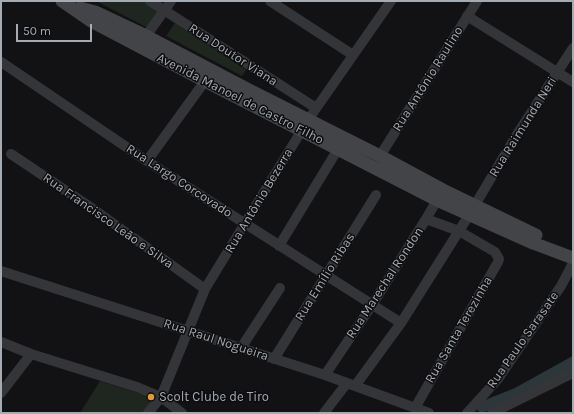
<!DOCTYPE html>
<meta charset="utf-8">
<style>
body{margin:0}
#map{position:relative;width:574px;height:414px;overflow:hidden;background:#121214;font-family:Karla,sans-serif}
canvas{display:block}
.frame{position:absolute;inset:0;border:2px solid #a5abb3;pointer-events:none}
.scale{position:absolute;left:16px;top:24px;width:76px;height:18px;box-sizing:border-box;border:2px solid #a5abb3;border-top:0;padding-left:5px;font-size:12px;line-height:14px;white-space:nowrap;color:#a5abb3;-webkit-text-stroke:3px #0d0d0f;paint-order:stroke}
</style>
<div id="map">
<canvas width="574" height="414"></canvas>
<div class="frame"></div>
<div class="scale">50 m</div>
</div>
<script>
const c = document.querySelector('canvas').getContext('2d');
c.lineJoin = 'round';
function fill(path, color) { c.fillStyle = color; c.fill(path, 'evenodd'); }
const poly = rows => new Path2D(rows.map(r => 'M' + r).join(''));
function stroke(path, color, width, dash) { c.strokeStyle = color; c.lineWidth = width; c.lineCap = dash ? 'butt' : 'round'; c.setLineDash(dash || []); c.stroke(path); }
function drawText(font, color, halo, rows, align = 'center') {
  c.font = font + ' Karla,sans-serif'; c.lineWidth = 3; c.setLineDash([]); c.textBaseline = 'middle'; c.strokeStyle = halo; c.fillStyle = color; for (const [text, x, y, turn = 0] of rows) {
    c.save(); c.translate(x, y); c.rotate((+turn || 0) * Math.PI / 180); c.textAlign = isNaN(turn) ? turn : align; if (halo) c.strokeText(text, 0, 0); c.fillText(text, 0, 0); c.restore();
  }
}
const green = poly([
 [96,1,144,1,163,14,152,30],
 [175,23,246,70,242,76,166,36],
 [100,381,155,398,143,413,80,413]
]);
const canal = poly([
 [482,407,517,393,573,362]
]);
const minor = poly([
 [150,1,316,108],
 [270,1,353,55],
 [467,16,573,82],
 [146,36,171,1],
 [1,62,147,161,401,323],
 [11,154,96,211,205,289],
 [380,156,477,1],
 [147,161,205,81],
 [279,246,338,149],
 [1,271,325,375,429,413],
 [1,342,31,354,137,387,161,397,182,413],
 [241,348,280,288],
 [274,359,376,195],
 [325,375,372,305,426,219,440,195],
 [355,386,401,323,469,215,516,136,573,48],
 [1,393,31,354],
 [415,408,498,262,499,259,495,252,459,231,426,219],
 [148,413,161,397,205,289,308,120,391,1],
 [324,413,347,383],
 [467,413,498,379,561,286,573,263],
 [492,413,573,373]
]);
const secondary = poly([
 [62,1,91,21,205,81,437,200,533,243,573,258],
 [80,8,95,12,146,36,249,90,380,156,443,190,536,235]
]);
const markers = [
 [151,397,4,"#e0983d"]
];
const streetNames = [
 ["Rua Doutor Viana",233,55,33],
 ["Rua Antônio Raulino",428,79,-58],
 ["Avenida Manoel de Castro Filho",240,99,27],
 ["Rua Raimunda Neri",523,127,-58],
 ["Rua Largo Corcovado",179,181,33],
 ["Rua Antônio Bezerra",259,201,-59],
 ["Rua Francisco Leão e Silva",108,221,35],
 ["Rua Emílio Ribas",325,277,-58],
 ["Rua Marechal Rondon",385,283,-57],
 ["Rua Santa Terezinha",459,330,-60],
 ["Rua Raul Nogueira",216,340,18],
 ["Rua Paulo Sarasate",523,340,-55]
];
const poiNames = [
 ["Scolt Clube de Tiro",159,397]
];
fill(green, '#1f261f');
stroke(canal, '#2d363b', 11);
stroke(minor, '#343538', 10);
stroke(secondary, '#424448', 13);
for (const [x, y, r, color] of markers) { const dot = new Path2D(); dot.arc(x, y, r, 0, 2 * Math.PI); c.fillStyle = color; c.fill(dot); stroke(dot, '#0d0d0f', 1.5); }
drawText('13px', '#a5abb3', '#0d0d0f', streetNames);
drawText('13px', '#a5abb3', '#0d0d0f', poiNames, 'left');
</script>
